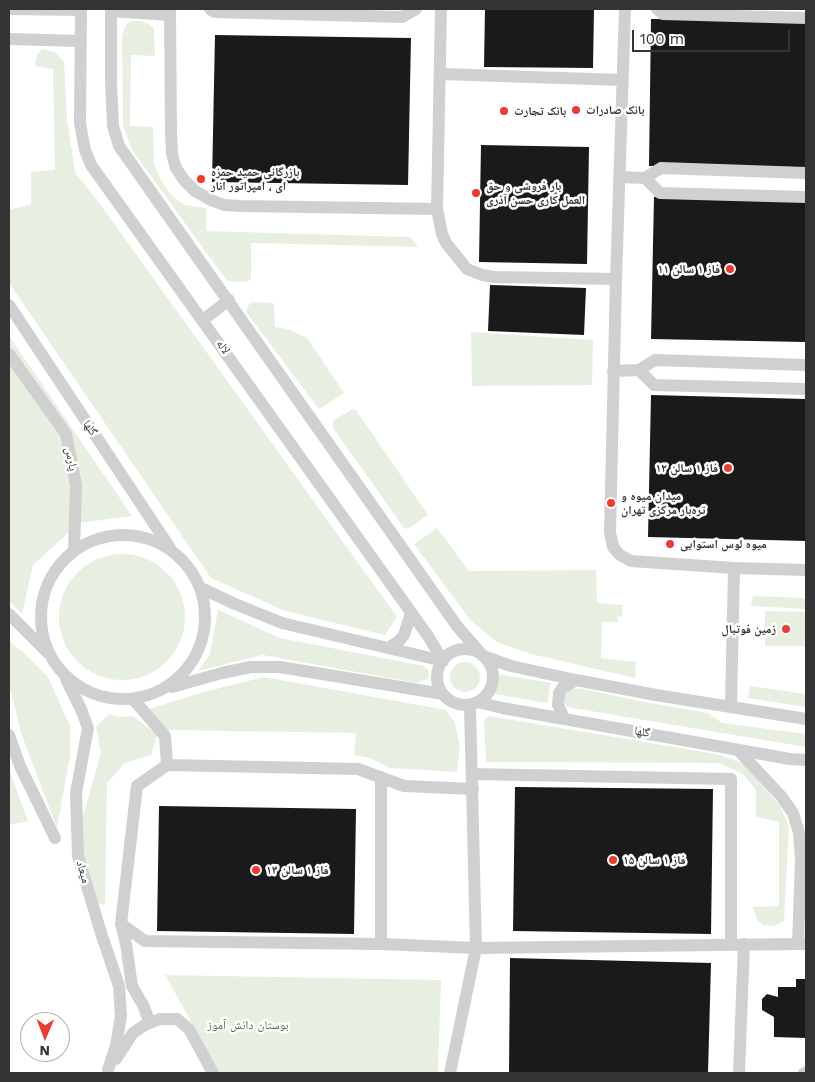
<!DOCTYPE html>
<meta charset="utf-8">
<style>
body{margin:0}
#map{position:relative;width:815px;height:1082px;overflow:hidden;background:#fff;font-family:"Work Sans",sans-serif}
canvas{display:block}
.frame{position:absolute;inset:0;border:10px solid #333;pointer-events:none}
.north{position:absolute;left:20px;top:1012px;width:50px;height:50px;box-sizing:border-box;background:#fff;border:1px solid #adadad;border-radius:50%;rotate:181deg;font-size:14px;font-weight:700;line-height:20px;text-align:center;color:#333}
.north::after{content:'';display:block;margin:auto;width:18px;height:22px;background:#ed3b32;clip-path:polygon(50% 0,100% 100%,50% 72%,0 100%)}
.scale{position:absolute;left:632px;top:30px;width:158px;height:22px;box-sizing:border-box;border:2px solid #333;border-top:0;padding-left:6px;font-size:15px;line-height:18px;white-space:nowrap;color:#333;-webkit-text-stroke:4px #fff;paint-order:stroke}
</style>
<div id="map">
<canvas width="815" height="1082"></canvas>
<div class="frame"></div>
<div class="north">N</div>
<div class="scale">100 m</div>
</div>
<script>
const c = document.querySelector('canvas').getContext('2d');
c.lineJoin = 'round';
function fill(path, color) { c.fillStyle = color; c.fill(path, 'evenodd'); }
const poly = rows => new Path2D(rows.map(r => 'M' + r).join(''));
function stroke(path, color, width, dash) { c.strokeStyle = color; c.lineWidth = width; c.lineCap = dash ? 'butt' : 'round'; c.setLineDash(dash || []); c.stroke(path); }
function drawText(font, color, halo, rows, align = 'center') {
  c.font = font + ' "Work Sans","Noto Naskh Arabic",sans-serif'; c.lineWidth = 5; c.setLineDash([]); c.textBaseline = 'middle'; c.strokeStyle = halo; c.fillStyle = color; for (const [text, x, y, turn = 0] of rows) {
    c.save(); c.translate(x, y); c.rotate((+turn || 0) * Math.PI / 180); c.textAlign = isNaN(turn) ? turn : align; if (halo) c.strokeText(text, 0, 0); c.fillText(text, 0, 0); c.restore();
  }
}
const green = poly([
 [131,21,141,21,149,24,154,28,155,56,131,55,130,126,153,127,154,164,161,180,171,195,182,203,185,205,206,208,206,231,410,237,418,247,251,243,251,279,245,282,227,281,132,150,127,137,123,125,122,36,126,25],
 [42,49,55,52,64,62,67,119,75,172,105,211,397,617,385,635,285,611,211,578,9,283,9,210,31,204,31,172,55,170,53,69,35,66,37,55],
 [252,302,273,303,274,305,275,327,288,329,307,338,344,393,319,409,246,312,248,306],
 [471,332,593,340,592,385,472,386],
 [9,336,132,516,79,523,33,565,22,614,9,601],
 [352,409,356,410,428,515,409,528,404,528,333,428,333,421],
 [437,528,469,571,596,570,597,603,623,605,622,616,618,617,618,622,602,622,601,658,636,662,635,678,531,654,497,642,471,621,414,544],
 '59 617a63 63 0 1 1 126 0a63 63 0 1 1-126 0Z',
 [753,596,806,598,806,609,751,606],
 [218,610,280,638,424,666,429,671,428,679,417,683,263,655,198,671,210,654],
 [765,611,806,612,806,646,765,646],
 [9,641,23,652,48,677,70,726,70,756,57,828,21,733,9,684],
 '450 677a15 15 0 1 1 30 0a15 15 0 1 1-30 0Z',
 [498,674,551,683,547,703,495,694],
 [264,677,446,710,455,723,460,747,457,772,390,768,370,758,354,755,356,733,167,730,149,709,200,693],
 [750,686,806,694,806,707,748,698],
 [571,688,584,689,639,701,708,713,722,723,806,734,806,747,567,707,562,699,565,694],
 [110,714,117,717,133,716,157,735,151,755,125,763,107,783,105,905,99,904,86,876,82,846,82,820,101,753,96,726],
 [489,716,716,754,744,763,780,806,789,826,784,921,775,926,763,925,757,920,753,907,779,906,779,822,756,817,756,790,743,774,720,763,486,762,484,720],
 [9,769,28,821,9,825],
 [165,975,441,980,438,1073,220,1073]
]);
const building = poly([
 [485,9,594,9,593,68,484,67],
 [651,19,806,21,806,168,649,166],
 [215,35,411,38,408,185,212,182],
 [481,145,589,147,587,264,479,262],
 [654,197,806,200,806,342,651,339],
 [490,285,586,288,584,335,488,331],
 [651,395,806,399,806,541,648,537],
 [515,787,713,789,711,934,513,931],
 [159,806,356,809,354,934,157,931],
 [510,958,711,963,708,1073,509,1073],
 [796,979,806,979,806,1038,774,1037,774,1017,762,1010,762,999,767,994,778,997,778,987,796,987]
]);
const minor = poly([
 [9,9,81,10],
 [81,9,80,123,85,150,91,165,428,636,443,661],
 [111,9,111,81,113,126,119,146,457,626,483,656,511,666,576,680,656,695,806,719],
 [170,9,171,134,172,154,176,168,184,180,195,191,211,200,224,205,240,206,437,209],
 [210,9,214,12,402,17,416,9],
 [441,9,437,209,442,234,446,243,467,269,482,275,495,277,616,279,610,532,613,547,620,555,631,561,734,568,806,570],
 [657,9,663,14,806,18],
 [111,11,170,15],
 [9,39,80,41],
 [440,74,621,80],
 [619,177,645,178,661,168,806,173],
 [645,178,660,193,806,197],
 [616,279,625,9],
 [9,305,170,548],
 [203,320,229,300],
 [9,354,66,434,76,485,74,551],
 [639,370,654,385,806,389],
 [613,371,639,370,655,360,806,365],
 '41 617a82 82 0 1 1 164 0a82 82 0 1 1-164 0Z',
 [201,588,235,604,282,623,443,661],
 [9,614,48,653],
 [388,648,399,641,404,635,411,613],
 '437 677a28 28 0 1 1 56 0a28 28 0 1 1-56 0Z',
 [66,679,81,709,88,728,76,793,78,856,101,933,119,986,121,1016,116,1046,108,1070],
 [172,687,222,673,251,667,280,667,443,694],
 [133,699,165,736,167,765],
 [478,702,502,708,790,759,806,760],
 [731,705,734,568],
 [564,718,558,705,559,693,562,688,576,680],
 [9,735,20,766,55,838],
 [738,750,781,796,793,813,799,833,801,860,798,944,806,944],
 [472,774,731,779,731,945],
 [381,777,381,944],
 [121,924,145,941,381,944,476,948,798,944],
 [150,1023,143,1005,132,986,126,944,121,924,137,786,167,765,358,769,404,786,473,789],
 [116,1059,133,1033,145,1025,160,1019,177,1019,189,1029,213,1073],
 [450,1073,476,948,470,705],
 [739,1073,744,944],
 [804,1073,806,1072]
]);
const markers = [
 [576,110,5,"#ed3b32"],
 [504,111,5,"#ed3b32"],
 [201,179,5,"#ed3b32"],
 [476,193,5,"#ed3b32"],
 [730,269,5,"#ed3b32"],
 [728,468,5,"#ed3b32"],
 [611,503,5,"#ed3b32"],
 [670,544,5,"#ed3b32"],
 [786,629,5,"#ed3b32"],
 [613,860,5,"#ed3b32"],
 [256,870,5,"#ed3b32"]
];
const poiNames = [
 ["بانک صادرات",586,110],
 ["بانک تجارت",514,111],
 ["بازرگانی حمید حمزه",211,172],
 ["ای ، امپراتور انار",211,186],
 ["بار فروشی و حق",486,186],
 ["العمل کاری حسن آذری",486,200],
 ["فاز ۱ سالن ۱۱",720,269,"right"],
 ["فاز ۱ سالن ۱۲",718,468,"right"],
 ["میدان میوه و",621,496],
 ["تره‌بار مرکزی تهران",621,510],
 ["میوه لوس استوایی",680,544],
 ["زمین فوتبال",776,629,"right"],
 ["فاز ۱ سالن ۱۵",623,860],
 ["فاز ۱ سالن ۱۳",266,870]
];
const streetNames = [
 ["لاله",223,347,55],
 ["گلها",90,428,56],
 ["پارس",71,459,79],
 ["گلها",642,732,10],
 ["میعاد",83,872,74]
];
const parkNames = [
 ["بوستان دانش آموز",248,1025]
];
fill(green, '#e7efe1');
fill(building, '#1a1a1a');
stroke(minor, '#d0d0d0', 12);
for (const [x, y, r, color] of markers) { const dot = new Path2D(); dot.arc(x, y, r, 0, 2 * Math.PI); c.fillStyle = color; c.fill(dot); stroke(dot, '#fff', 2); }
drawText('bold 12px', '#333', '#fff', poiNames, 'left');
drawText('12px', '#333', '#fff', streetNames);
drawText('12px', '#4f723d', '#fff', parkNames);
</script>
